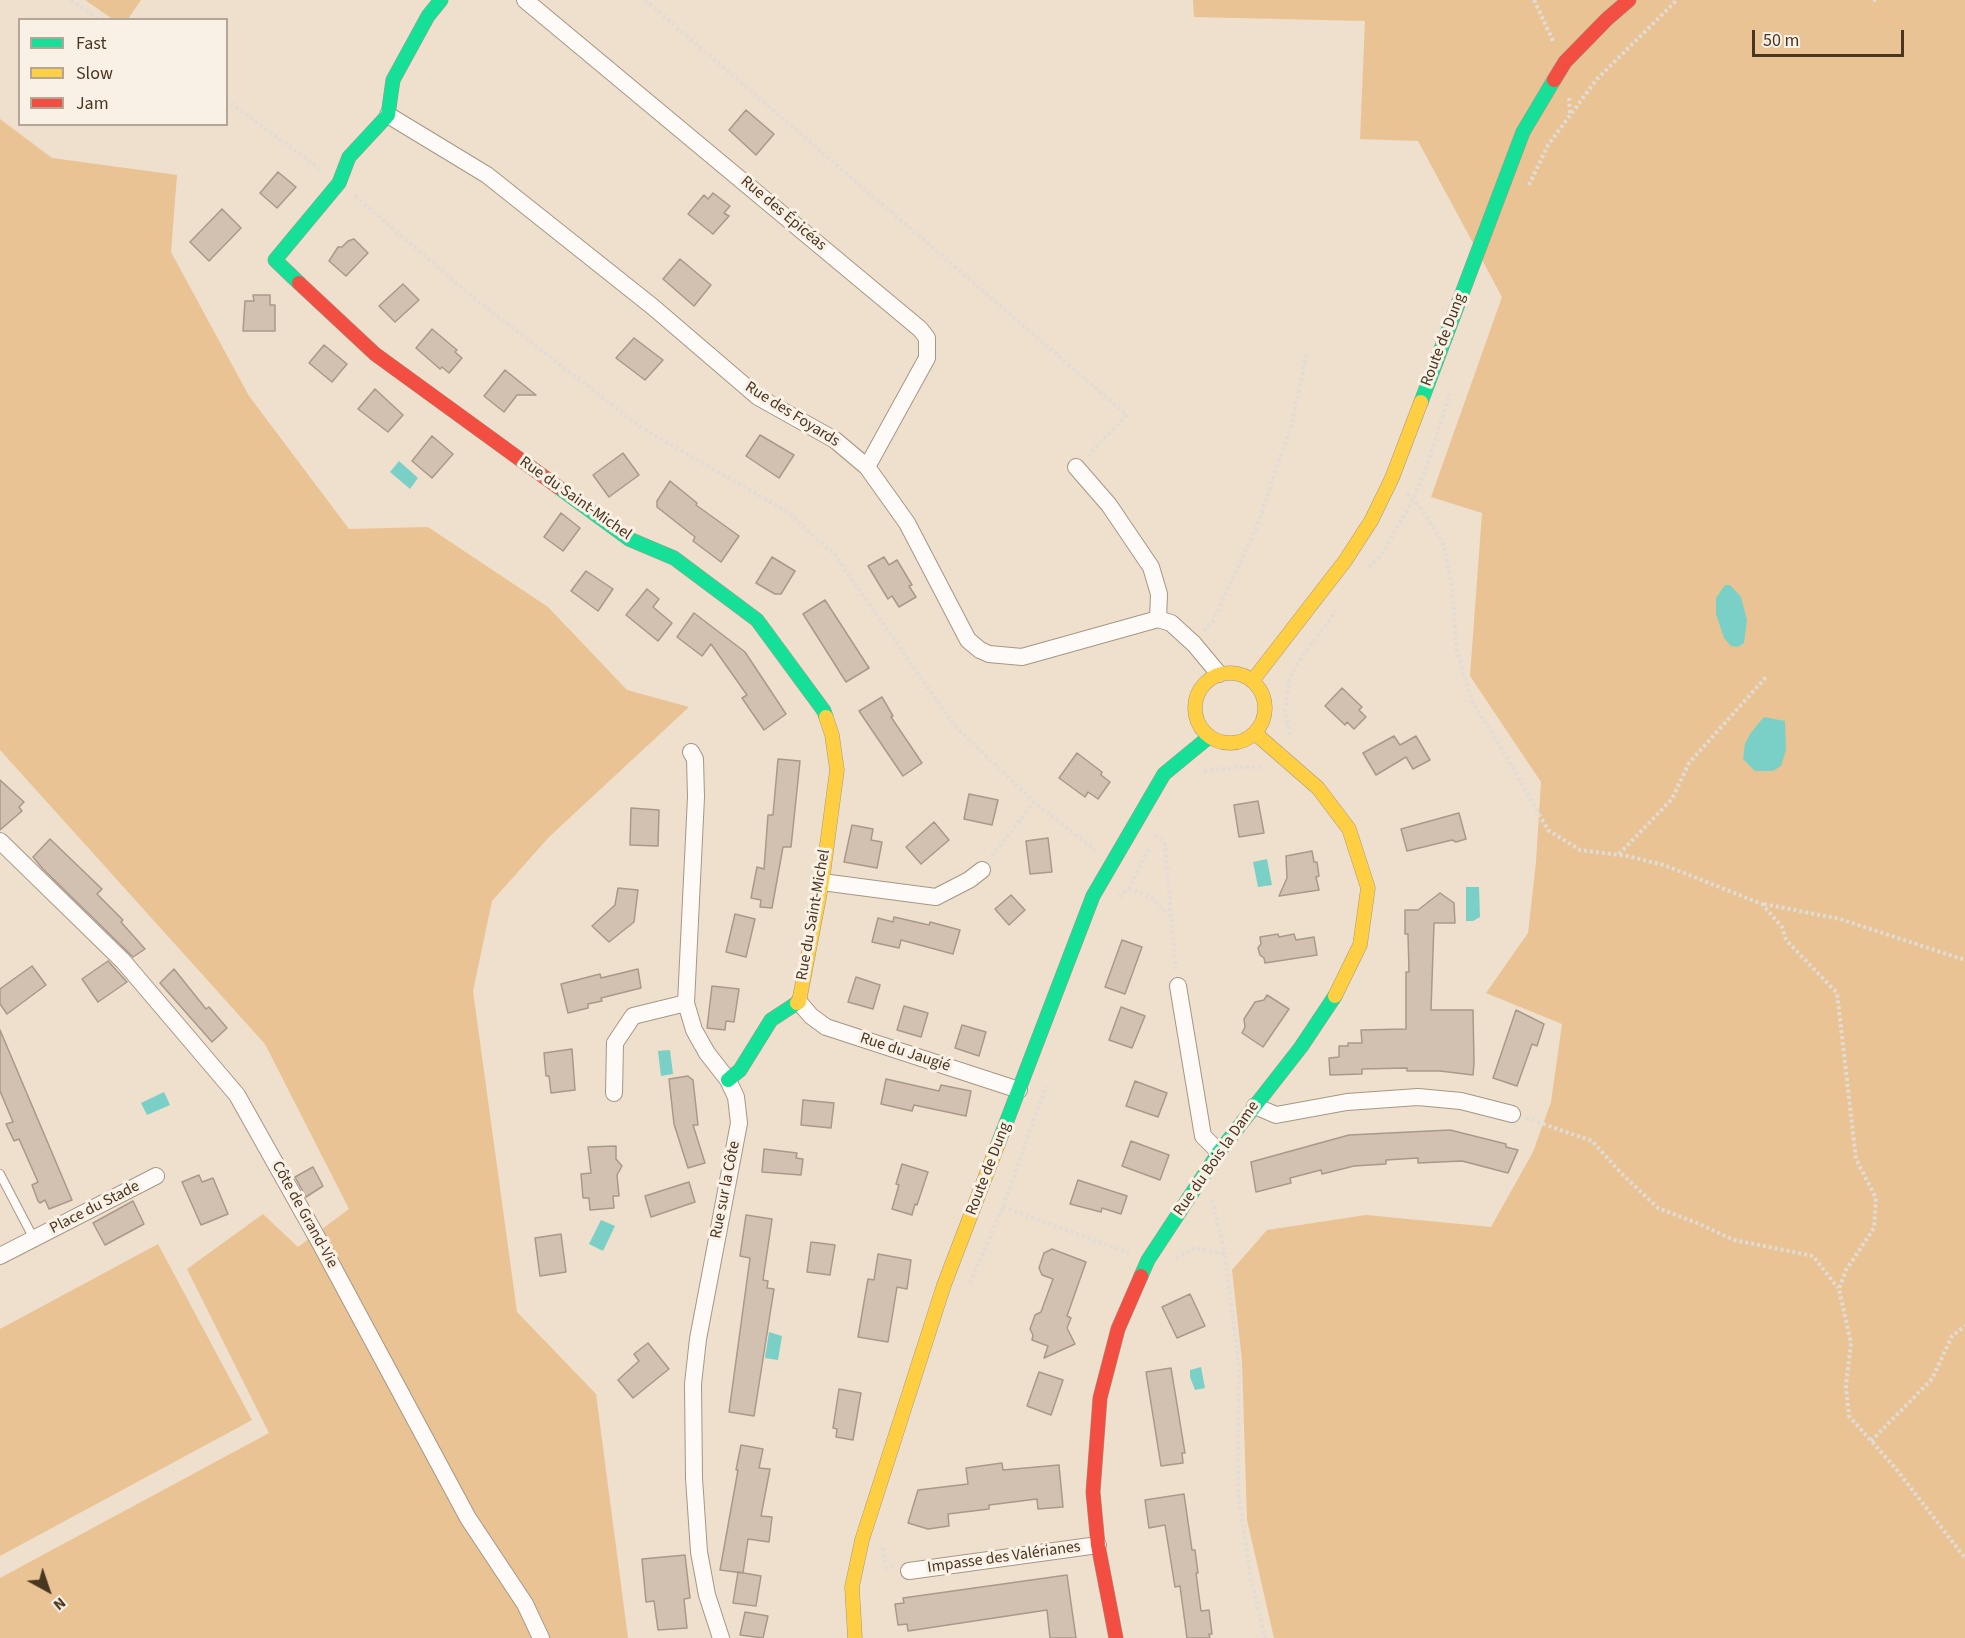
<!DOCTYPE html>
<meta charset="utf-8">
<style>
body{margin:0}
#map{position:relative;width:1965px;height:1638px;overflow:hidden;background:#efdfcd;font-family:"Source Sans 3",sans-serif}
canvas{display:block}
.legend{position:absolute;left:18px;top:18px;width:210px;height:108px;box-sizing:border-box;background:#faf1e6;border:2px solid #b3a697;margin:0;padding:8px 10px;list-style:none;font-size:18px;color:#493620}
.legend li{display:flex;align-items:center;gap:12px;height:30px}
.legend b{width:30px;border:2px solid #b3a697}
.north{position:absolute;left:18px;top:1560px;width:60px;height:60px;-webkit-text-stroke:4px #faf1e6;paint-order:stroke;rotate:140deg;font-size:16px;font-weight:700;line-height:24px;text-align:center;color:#493620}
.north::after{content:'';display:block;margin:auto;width:21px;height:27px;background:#493620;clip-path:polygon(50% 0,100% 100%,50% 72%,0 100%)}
.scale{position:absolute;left:1752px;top:30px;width:152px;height:27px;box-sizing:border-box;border:3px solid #493620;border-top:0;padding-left:8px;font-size:18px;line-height:21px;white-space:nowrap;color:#493620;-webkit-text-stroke:4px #faf1e6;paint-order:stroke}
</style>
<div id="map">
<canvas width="1965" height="1638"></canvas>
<ul class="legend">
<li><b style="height:8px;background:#16e098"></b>Fast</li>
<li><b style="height:8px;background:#ffcf43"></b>Slow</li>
<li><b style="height:8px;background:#f24e42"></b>Jam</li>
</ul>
<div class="north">N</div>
<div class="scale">50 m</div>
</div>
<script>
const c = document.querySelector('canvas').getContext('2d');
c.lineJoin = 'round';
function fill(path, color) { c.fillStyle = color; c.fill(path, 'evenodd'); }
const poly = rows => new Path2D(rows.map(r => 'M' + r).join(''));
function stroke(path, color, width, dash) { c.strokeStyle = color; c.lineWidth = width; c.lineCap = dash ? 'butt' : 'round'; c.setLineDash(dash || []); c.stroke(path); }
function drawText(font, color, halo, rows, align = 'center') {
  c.font = font + ' "Source Sans 3",sans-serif'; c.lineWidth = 6; c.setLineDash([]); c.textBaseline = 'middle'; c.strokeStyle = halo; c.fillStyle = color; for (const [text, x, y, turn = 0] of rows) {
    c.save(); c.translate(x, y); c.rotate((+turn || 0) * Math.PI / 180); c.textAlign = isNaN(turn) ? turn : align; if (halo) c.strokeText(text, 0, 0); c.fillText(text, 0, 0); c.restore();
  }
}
const green = poly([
 [85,0,141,0,128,19,114,20],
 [1193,0,1965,0,1965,1638,1274,1638,1247,1520,1242,1361,1232,1270,1267,1230,1366,1215,1491,1227,1533,1152,1551,1102,1562,1024,1486,993,1528,933,1536,862,1541,782,1470,676,1482,513,1431,497,1502,297,1418,141,1360,139,1365,21,1194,17],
 [0,119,52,158,177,175,171,252,249,396,349,529,428,527,548,607,627,690,689,707,549,837,492,901,473,991,517,1312,596,1394,628,1638,0,1638,0,1578,269,1433,187,1269,263,1214,298,1247,349,1209,265,1044,0,750],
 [158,1244,252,1420,0,1556,0,1329]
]);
const water = poly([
 [399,461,418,478,410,489,390,472],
 [1725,585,1730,585,1741,597,1747,620,1744,643,1738,647,1731,646,1724,638,1716,614,1716,598],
 [1764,717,1785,721,1786,750,1781,766,1773,771,1755,771,1743,759,1745,744,1750,734],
 [1267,859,1272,885,1258,887,1253,862],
 [1466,887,1479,887,1480,917,1473,921,1466,921],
 [670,1050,673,1074,661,1076,658,1051],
 [164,1092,170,1105,147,1115,141,1103],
 [601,1220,615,1226,603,1251,589,1244],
 [769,1332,782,1336,778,1360,765,1358],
 [1201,1367,1205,1388,1195,1390,1190,1377,1190,1370]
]);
const building = poly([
 [746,110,774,134,756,155,729,130,746,110],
 [278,172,296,187,277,208,260,193,278,172],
 [713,193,730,206,724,213,729,216,713,234,688,214,704,195,708,199,713,193],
 [222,209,241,228,209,261,190,242,222,209],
 [354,239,368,253,346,276,329,261,338,247,342,247,348,241,354,239],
 [680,259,711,285,694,306,663,279,680,259],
 [403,284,419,300,395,322,379,306,403,284],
 [253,295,270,295,270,305,275,305,275,331,243,331,245,301,254,301,253,295],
 [432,329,457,350,455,352,462,358,449,373,442,367,440,369,416,348,432,329],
 [634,338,663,360,645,380,616,358,634,338],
 [324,345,347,364,332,382,309,363,324,345],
 [505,370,536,395,517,395,504,412,484,396,505,370],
 [375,389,403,415,388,432,358,409,375,389],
 [760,435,794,455,779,478,746,456,760,435],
 [432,436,453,454,432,478,412,461,432,436],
 [623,453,639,475,609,497,593,475,623,453],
 [670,481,697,503,696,505,739,536,721,562,693,541,695,537,657,507,657,501,670,481],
 [561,513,580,528,563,551,544,537,561,513],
 [772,557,795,571,781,594,775,594,756,583,772,557],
 [884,557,889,565,897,560,912,585,909,586,916,597,899,607,892,596,888,599,868,566,884,557],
 [586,571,613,589,598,611,571,591,586,571],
 [647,589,659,599,653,607,672,623,658,641,626,615,647,589],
 [825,600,869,668,846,682,803,614,825,600],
 [694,613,745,652,786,714,764,730,742,698,747,695,711,644,702,656,677,637,694,613],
 [1342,688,1362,707,1359,710,1366,717,1354,729,1347,722,1345,725,1325,706,1342,688],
 [882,697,893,716,891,717,922,763,903,776,859,711,882,697],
 [1394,736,1400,745,1416,736,1430,760,1413,769,1406,757,1376,775,1363,753,1394,736],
 [1077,753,1102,772,1101,775,1110,782,1098,799,1088,792,1085,797,1059,778,1077,753],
 [778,759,800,761,791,847,783,847,772,908,760,907,761,900,751,898,757,867,764,869,768,815,773,815,778,759],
 [0,780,24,802,19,807,22,811,0,830,0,780],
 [969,794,998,800,992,825,964,819,969,794],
 [1258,801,1264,833,1239,837,1234,805,1258,801],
 [631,808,659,810,658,846,630,845,631,808],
 [1459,813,1466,839,1456,842,1452,840,1407,851,1401,829,1459,813],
 [934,822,949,840,921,864,906,847,934,822],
 [852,825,873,829,871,840,882,842,877,868,844,862,852,825],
 [1048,838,1052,872,1030,874,1026,841,1048,838],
 [50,839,102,889,97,894,123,920,121,922,145,949,133,957,43,869,33,857,50,839],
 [1312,851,1314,862,1317,862,1319,876,1316,877,1319,890,1279,896,1287,878,1286,856,1312,851],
 [618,888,638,890,634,922,609,942,592,926,615,905,618,888],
 [1440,893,1454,903,1455,923,1434,923,1431,1010,1473,1010,1474,1063,1473,1075,1440,1071,1407,1071,1407,1068,1362,1069,1362,1074,1330,1075,1329,1058,1339,1057,1339,1046,1348,1046,1348,1043,1362,1043,1361,1030,1406,1029,1406,972,1409,972,1408,934,1405,934,1405,910,1418,910,1440,893],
 [1011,895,1025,910,1009,925,995,909,1011,895],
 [735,914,755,919,746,957,726,952,735,914],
 [894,917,929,925,930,922,960,930,953,954,901,940,899,948,872,942,878,918,893,922,894,917],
 [1278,934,1279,937,1294,934,1296,940,1314,937,1317,955,1265,963,1264,958,1260,955,1258,948,1261,944,1260,937,1278,934],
 [1122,940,1142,947,1125,994,1105,987,1122,940],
 [108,961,127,982,98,1002,82,979,108,961],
 [32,966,46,985,7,1014,0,1004,0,989,32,966],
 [174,969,206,1009,209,1007,227,1028,212,1042,160,983,174,969],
 [638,969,641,988,601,998,602,1001,588,1004,588,1008,568,1013,561,984,600,974,601,978,638,969],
 [856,977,880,985,873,1009,848,1002,856,977],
 [712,986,739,989,734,1022,726,1021,725,1030,707,1028,712,986],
 [1267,995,1289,1009,1263,1047,1242,1033,1245,1027,1244,1019,1255,1002,1264,1000,1267,995],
 [904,1006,928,1013,921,1037,897,1030,904,1006],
 [1121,1007,1145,1016,1132,1048,1109,1040,1121,1007],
 [1516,1010,1544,1024,1537,1046,1532,1044,1517,1086,1493,1078,1516,1010],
 [962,1025,986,1032,979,1056,955,1048,962,1025],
 [0,1030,72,1200,49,1209,45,1200,40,1203,38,1201,32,1185,38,1182,19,1139,14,1141,6,1124,13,1122,0,1091,0,1030],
 [572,1049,575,1090,551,1093,549,1076,546,1076,544,1053,572,1049],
 [688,1076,693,1080,698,1125,693,1125,705,1163,688,1168,674,1124,669,1079,688,1076],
 [886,1079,939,1091,941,1085,971,1091,966,1116,914,1105,912,1111,881,1104,886,1079],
 [1135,1081,1167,1093,1158,1117,1126,1106,1135,1081],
 [803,1100,834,1103,831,1128,801,1125,803,1100],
 [1450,1130,1506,1144,1506,1147,1518,1150,1508,1173,1462,1161,1418,1163,1418,1158,1386,1160,1386,1164,1354,1166,1322,1174,1321,1170,1290,1178,1291,1183,1256,1192,1251,1162,1349,1135,1450,1130],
 [1131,1141,1169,1155,1160,1180,1122,1166,1131,1141],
 [616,1146,616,1159,622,1166,617,1175,619,1196,613,1196,614,1208,590,1210,589,1198,583,1198,581,1174,591,1173,588,1147,616,1146],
 [764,1149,797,1153,796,1158,803,1159,801,1175,762,1172,764,1149],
 [902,1164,928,1172,917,1205,915,1204,912,1215,892,1209,899,1185,896,1184,902,1164],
 [313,1167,323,1186,306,1197,295,1177,313,1167],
 [199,1175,202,1182,213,1178,228,1214,201,1225,182,1182,199,1175],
 [1078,1180,1127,1196,1121,1214,1102,1208,1101,1212,1070,1204,1078,1180],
 [689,1182,695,1202,651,1217,645,1196,689,1182],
 [133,1201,144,1224,105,1245,93,1223,133,1201],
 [746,1215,772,1219,763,1280,768,1281,767,1288,774,1289,754,1416,729,1412,750,1258,740,1256,746,1215],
 [561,1234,566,1272,540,1276,535,1238,561,1234],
 [811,1242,835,1245,830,1275,807,1272,811,1242],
 [1052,1249,1086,1262,1067,1316,1071,1318,1067,1328,1075,1344,1044,1358,1048,1346,1032,1340,1033,1335,1030,1329,1035,1315,1041,1312,1053,1279,1042,1275,1039,1268,1044,1253,1052,1249],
 [878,1254,911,1260,907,1289,897,1287,888,1342,858,1337,868,1279,874,1280,878,1254],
 [1190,1294,1205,1326,1177,1338,1162,1307,1190,1294],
 [648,1343,669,1369,633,1398,618,1380,639,1361,634,1354,648,1343],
 [1171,1368,1185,1453,1182,1453,1183,1463,1161,1466,1146,1372,1171,1368],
 [1039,1372,1063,1380,1051,1415,1027,1406,1039,1372],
 [839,1389,861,1393,853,1440,836,1437,837,1429,833,1428,839,1389],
 [741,1445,763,1449,759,1468,770,1469,761,1516,772,1517,769,1542,748,1539,743,1573,720,1570,738,1470,736,1470,741,1445],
 [1002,1463,1003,1470,1059,1465,1063,1507,1038,1509,1037,1499,989,1505,989,1509,948,1514,949,1526,928,1529,908,1523,918,1490,968,1484,966,1468,1002,1463],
 [1184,1494,1192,1550,1195,1550,1198,1573,1196,1573,1201,1611,1209,1610,1212,1634,1209,1634,1210,1638,1187,1638,1180,1586,1175,1587,1165,1525,1149,1528,1145,1500,1184,1494],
 [685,1555,690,1598,684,1599,687,1628,658,1630,654,1601,646,1602,642,1559,685,1555],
 [738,1572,761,1576,756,1606,733,1603,738,1572],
 [1067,1575,1076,1638,1050,1638,1047,1610,908,1631,907,1624,898,1625,895,1604,904,1603,903,1598,1067,1575],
 [745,1612,768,1616,763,1638,740,1635,745,1612]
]);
const path = poly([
 [71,0,99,20],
 [645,0,1127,415,1088,455],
 [1534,0,1554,43],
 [1873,0,1879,0],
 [1569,98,1570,114],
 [226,100,323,171],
 [1529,185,1548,145,1597,79,1677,0],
 [355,196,470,295,642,428,786,511,835,555,954,725,1034,802,1094,849,1093,851],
 [1407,494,1421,508,1444,545,1452,588,1457,651,1472,701,1498,742,1548,830,1580,850,1627,856,1664,865,1762,904,1782,927,1786,940,1837,993,1856,1159,1876,1198,1874,1228,1846,1270,1839,1289,1851,1343,1846,1386,1849,1416,1897,1470,1965,1558],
 [1369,567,1380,557,1413,500,1428,462,1450,394],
 [1204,631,1213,621,1257,526,1292,423,1307,352],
 [1290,735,1285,712,1289,679,1304,654,1336,611],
 [1204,771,1238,767,1262,767],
 [1155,835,1165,844,1171,917],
 [1619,854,1672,799,1689,763,1767,676],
 [992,856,1034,802],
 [1129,888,1152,898,1171,917,1176,969],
 [1119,897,1129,888,1149,848],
 [1764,904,1840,919,1965,960],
 [1526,1118,1592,1141,1623,1175,1658,1208,1697,1223,1734,1240,1813,1256,1838,1288],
 [1212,1200,1225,1254],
 [1003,1207,1129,1253],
 [1176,1258,1194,1248,1225,1254,1239,1366,1238,1492,1251,1579,1265,1638],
 [970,1283,1003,1207,1046,1086],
 [1871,1441,1932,1379,1952,1336,1965,1326],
 [883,1548,886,1568,893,1567]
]);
const lane = poly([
 [0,1174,34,1239]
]);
const street = poly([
 [525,0,920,329,927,338,927,358,867,467],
 [388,115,487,175,653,307,758,397,835,440,867,467,907,523,968,640,980,650,989,654,1022,657,1158,619,1171,623,1194,644,1219,674],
 [1076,467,1109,505,1151,567,1159,594,1158,619],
 [691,752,695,759,696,797,686,1003,694,1030,707,1053,728,1080,736,1097,739,1123,698,1339,693,1384,694,1478,699,1552,707,1595,721,1638],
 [0,841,123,961,237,1095,319,1241,468,1518,525,1604,541,1638],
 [822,882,936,897,969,880,982,870],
 [1178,986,1203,1136,1219,1152],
 [799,1002,811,1016,826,1027,1019,1090],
 [614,1093,615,1043,633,1016,686,1003],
 [1255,1106,1276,1115,1347,1102,1418,1097,1461,1101,1512,1114],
 [0,1256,156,1176],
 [909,1571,1098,1545]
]);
const fast = poly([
 [299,283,275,260,339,183,349,157,388,115,393,80,428,16,441,0],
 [1421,402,1523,132,1554,80],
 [558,487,629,539,674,558,757,620,824,711,826,717],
 [728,1080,740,1070,771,1020,797,1003],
 [998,1144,1093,896,1164,774,1209,737],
 [1141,1276,1148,1260,1219,1152,1301,1047,1335,996]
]);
const slow = poly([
 '1195 708a35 35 0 1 1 70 0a35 35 0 1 1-70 0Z',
 [1253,680,1345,561,1371,521,1392,478,1421,402],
 [1256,734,1318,788,1349,829,1368,888,1360,945,1335,996],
 [797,1003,799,1002,822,882,837,770,832,735,826,717],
 [855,1638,852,1587,862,1540,944,1285,998,1144]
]);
const jam = poly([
 [1554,80,1565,62,1607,19,1629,0],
 [299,283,375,354,558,487],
 [1116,1638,1098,1545,1093,1492,1100,1398,1118,1329,1141,1276]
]);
const streetNames = [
 ["Rue des Épicéas",783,214,40],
 ["Route de Dung",1444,340,-69],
 ["Rue des Foyards",792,415,32],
 ["Rue du Saint-Michel",575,499,35],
 ["Rue du Saint-Michel",814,915,-80],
 ["Rue du Jaugié",905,1053,18],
 ["Rue du Bois la Dame",1217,1159,-55],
 ["Route de Dung",989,1169,-69],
 ["Rue sur la Côte",726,1190,-79],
 ["Place du Stade",95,1208,-27],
 ["Côte de Grand-Vie",304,1215,61],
 ["Impasse des Valérianes",1004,1558,-8]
];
fill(green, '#e9c394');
fill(water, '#7ad0c7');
fill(building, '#d2c0b1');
stroke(building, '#aa9889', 1.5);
stroke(lane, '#a69784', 10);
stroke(street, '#a69784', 18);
stroke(fast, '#a69784', 15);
stroke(slow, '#a69784', 15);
stroke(jam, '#a69784', 15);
stroke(path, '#e1dcd6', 4, [3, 3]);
stroke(lane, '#fdfaf8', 8);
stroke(street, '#fdfaf8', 16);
stroke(fast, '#16e098', 14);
stroke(slow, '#ffcf43', 14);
stroke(jam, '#f24e42', 14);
drawText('16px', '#493620', '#faf1e6', streetNames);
</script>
